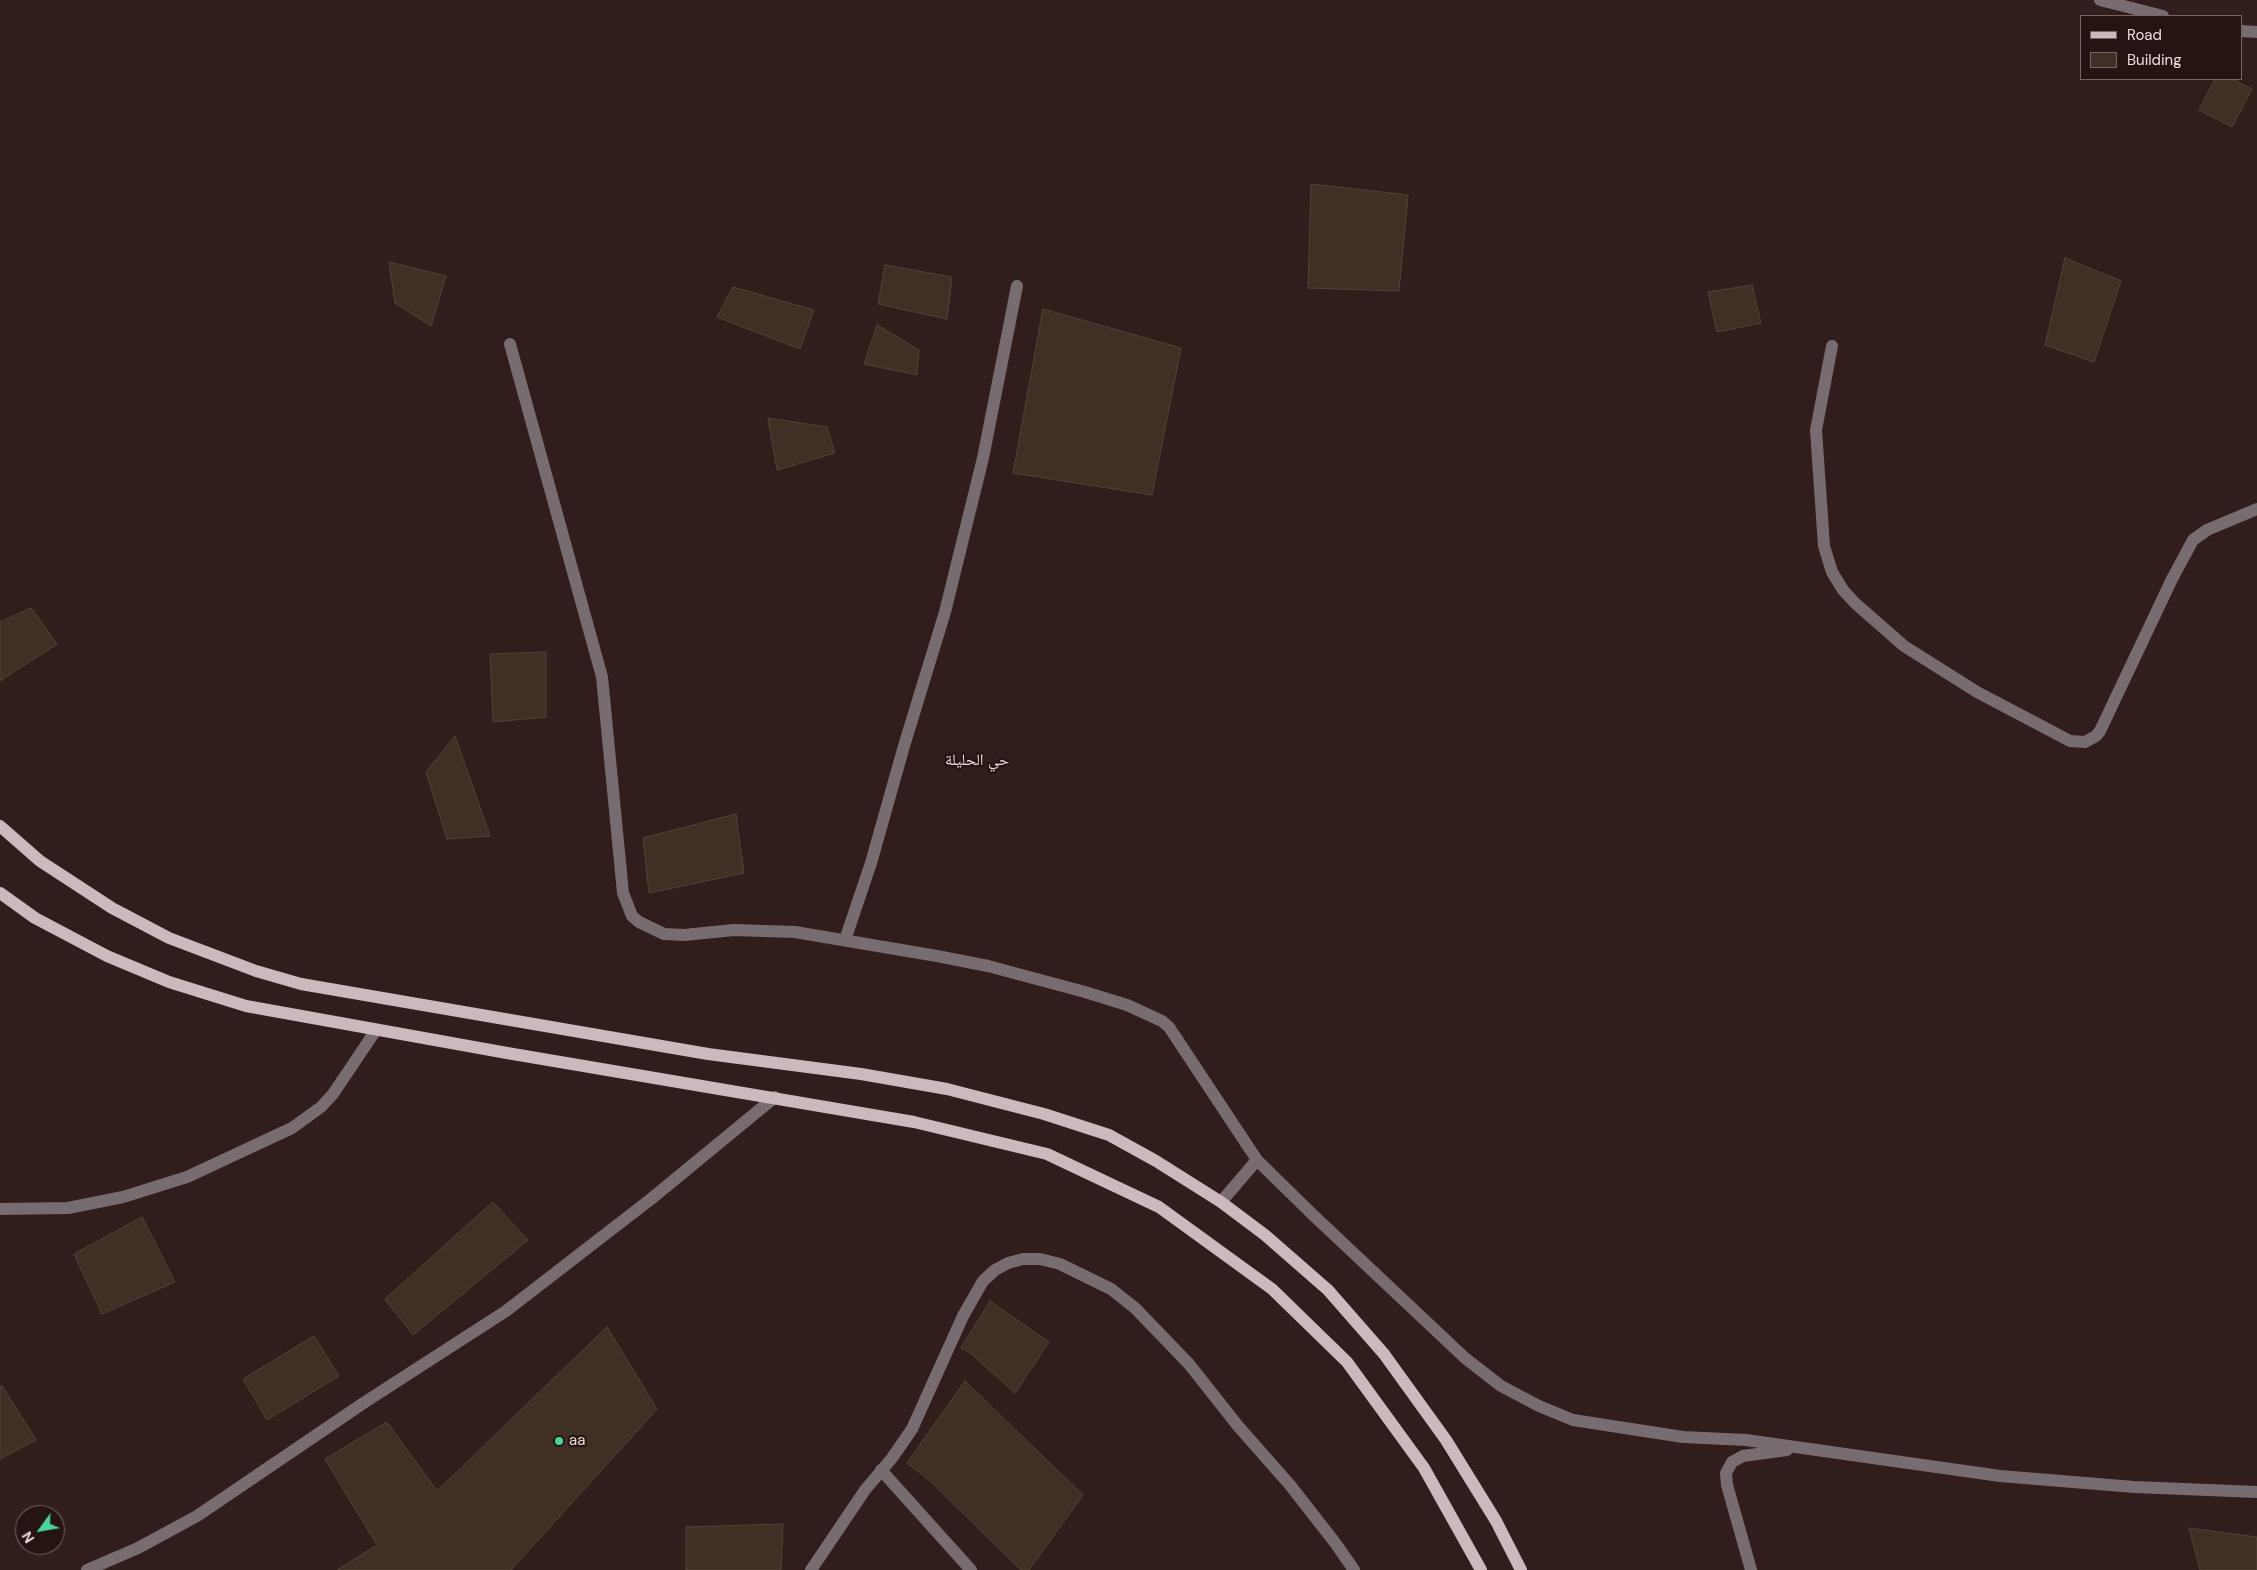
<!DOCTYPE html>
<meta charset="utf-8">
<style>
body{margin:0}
#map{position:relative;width:2257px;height:1570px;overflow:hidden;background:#301d1c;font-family:"DM Sans",sans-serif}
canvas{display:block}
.legend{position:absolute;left:2080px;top:15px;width:162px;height:65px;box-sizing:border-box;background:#261412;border:1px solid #756563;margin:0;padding:6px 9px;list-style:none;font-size:15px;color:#ecdedd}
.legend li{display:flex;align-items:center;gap:10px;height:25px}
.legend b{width:25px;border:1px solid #756563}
.north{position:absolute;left:15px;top:1505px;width:50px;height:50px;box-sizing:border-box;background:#261412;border:1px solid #756563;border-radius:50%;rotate:238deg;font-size:14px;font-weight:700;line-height:20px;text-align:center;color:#ecdedd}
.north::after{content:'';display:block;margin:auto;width:18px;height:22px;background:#49d49c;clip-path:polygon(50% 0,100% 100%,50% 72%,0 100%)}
</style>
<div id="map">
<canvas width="2257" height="1570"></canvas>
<ul class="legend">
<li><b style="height:6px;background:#cdb8be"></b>Road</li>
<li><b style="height:14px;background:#402f25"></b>Building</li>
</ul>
<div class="north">N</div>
</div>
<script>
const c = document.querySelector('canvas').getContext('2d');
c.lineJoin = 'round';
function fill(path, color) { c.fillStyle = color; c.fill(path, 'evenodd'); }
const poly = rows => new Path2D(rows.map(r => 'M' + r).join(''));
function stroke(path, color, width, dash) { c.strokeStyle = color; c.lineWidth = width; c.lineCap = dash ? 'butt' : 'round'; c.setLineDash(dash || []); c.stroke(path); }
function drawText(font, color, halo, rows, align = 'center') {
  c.font = font + ' "DM Sans","Noto Naskh Arabic",sans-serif'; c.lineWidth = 4.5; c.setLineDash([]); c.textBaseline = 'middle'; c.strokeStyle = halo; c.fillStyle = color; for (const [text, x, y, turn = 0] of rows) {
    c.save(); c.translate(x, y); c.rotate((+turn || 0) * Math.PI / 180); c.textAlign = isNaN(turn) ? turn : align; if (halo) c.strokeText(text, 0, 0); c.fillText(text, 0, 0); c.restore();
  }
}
const building = poly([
 [2215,79,2232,79,2252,89,2232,127,2199,110,2215,79],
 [1311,184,1408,195,1399,291,1308,288,1311,184],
 [2065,258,2121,281,2094,362,2045,345,2065,258],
 [389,262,446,276,431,326,395,303,389,262],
 [885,265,952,277,947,319,878,304,885,265],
 [1752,285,1761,323,1717,332,1708,292,1752,285],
 [733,287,814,310,800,349,717,317,733,287],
 [1043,309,1181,348,1152,495,1013,473,1043,309],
 [877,325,919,350,917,375,864,364,877,325],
 [768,418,827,427,835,453,777,470,768,418],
 [31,608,57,644,0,681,0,622,31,608],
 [546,652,546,717,493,722,490,654,546,652],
 [455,736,490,836,447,839,426,772,455,736],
 [736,814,744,873,649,893,643,838,736,814],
 [493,1202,528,1240,413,1335,385,1299,493,1202],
 [142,1217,175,1282,102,1314,74,1254,142,1217],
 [990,1301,1049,1342,1015,1393,969,1352,961,1348,990,1301],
 [607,1327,657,1409,511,1570,337,1570,377,1545,325,1459,387,1422,437,1491,607,1327],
 [314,1336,339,1376,267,1420,243,1379,314,1336],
 [965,1381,1083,1495,1029,1570,1021,1570,929,1480,907,1463,965,1381],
 [2,1386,36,1440,0,1459,0,1387,2,1386],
 [783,1524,781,1570,686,1570,686,1527,783,1524],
 [2189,1528,2257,1537,2257,1570,2200,1570,2189,1528]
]);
const minor = poly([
 [2100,0,2163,16],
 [2241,31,2257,32],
 [510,344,602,677,623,893,632,916,639,922,664,934,684,935,734,930,795,932,937,956,988,966,1085,992,1127,1005,1162,1021,1169,1027,1257,1160,1312,1214,1465,1358,1501,1386,1539,1406,1573,1420,1683,1437,1746,1440,2000,1476,2134,1487,2257,1492],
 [1832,346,1816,430,1824,546,1832,572,1843,590,1855,603,1904,646,1977,692,2070,741,2085,742,2096,736,2100,731,2172,579,2193,540,2207,530,2257,509],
 [845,940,871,863,904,746,945,612,983,458,1017,286],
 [1221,1202,1257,1160],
 [0,1209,68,1208,123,1197,187,1177,292,1128,321,1107,333,1094,376,1030],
 [881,1470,971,1570],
 [87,1570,138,1548,197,1516,365,1402,506,1311,651,1199,775,1097],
 [811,1570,865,1490,892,1458,912,1429,963,1316,983,1281,995,1270,1008,1263,1023,1259,1040,1259,1060,1264,1111,1289,1135,1308,1189,1364,1238,1426,1290,1485,1336,1544,1354,1570],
 [1751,1570,1727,1485,1726,1473,1732,1462,1743,1456,1787,1450]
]);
const major = poly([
 [0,826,40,861,112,908,169,938,256,971,301,984,708,1054,861,1074,947,1089,1044,1114,1109,1135,1156,1161,1221,1202,1265,1235,1328,1290,1384,1354,1446,1440,1496,1521,1521,1570],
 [0,893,35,918,107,956,169,982,246,1006,507,1053,914,1122,1047,1154,1159,1207,1272,1289,1347,1362,1424,1468,1481,1570]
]);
const markers = [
 [559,1441,5,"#49d49c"]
];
const poiNames = [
 ["aa",569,1441]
];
const neighbourhoodNames = [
 ["حي الحليلة",977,761]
];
fill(building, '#402f25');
stroke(building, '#544238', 1);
stroke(minor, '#776d70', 12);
stroke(major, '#cdb8be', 12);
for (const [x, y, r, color] of markers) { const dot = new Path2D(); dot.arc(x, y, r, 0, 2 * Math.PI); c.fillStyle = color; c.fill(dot); stroke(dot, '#261412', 2); }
drawText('15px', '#ecdedd', '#261412', poiNames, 'left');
drawText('16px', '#ecdedd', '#261412', neighbourhoodNames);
</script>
